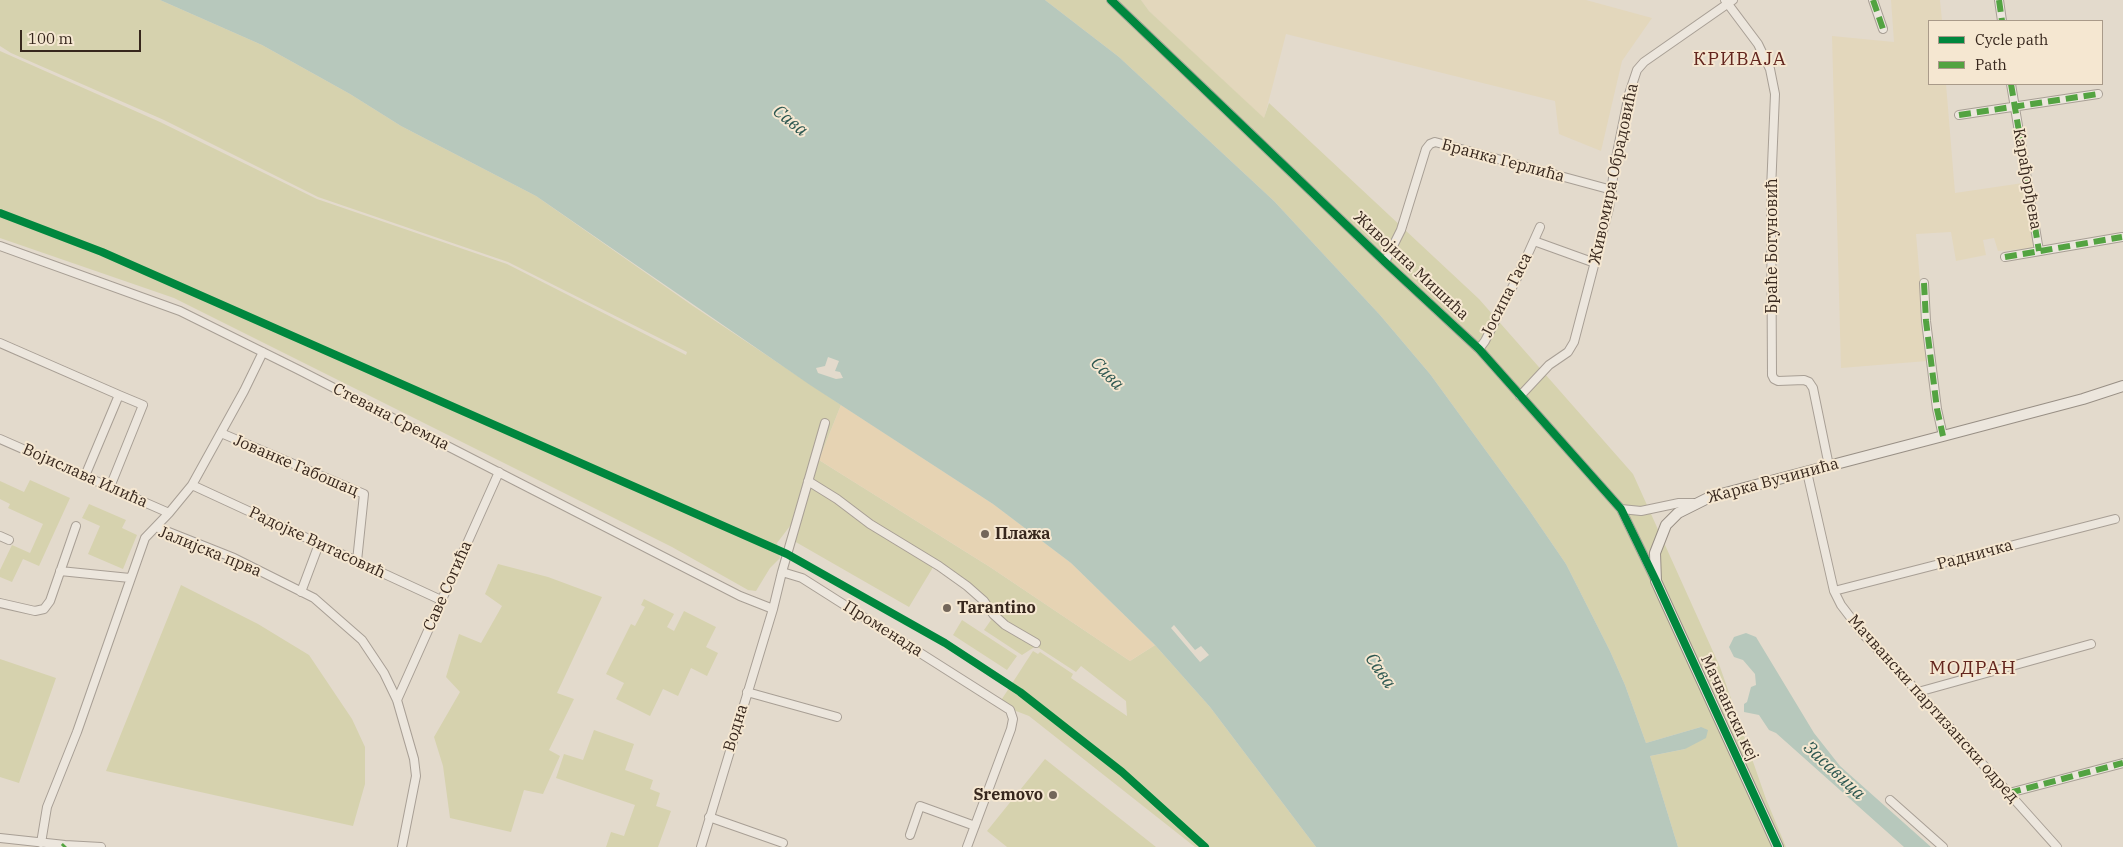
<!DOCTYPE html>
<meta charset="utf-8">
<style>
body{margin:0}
#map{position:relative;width:2123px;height:847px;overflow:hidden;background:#e3dacc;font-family:"IBM Plex Serif",serif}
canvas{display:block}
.legend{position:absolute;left:1928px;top:20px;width:175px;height:65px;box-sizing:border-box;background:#f5e7d1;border:1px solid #a99a89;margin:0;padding:6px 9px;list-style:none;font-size:15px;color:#37271d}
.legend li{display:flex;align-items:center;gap:10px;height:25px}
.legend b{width:25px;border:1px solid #a99a89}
.scale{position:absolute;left:20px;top:30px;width:121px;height:22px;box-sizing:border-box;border:2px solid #37271d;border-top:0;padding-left:6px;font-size:15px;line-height:18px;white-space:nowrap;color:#37271d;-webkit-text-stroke:4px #f5e7d1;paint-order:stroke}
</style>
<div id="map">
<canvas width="2123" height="847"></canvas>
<ul class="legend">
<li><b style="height:6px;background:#00873e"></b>Cycle path</li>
<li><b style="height:6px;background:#53a341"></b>Path</li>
</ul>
<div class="scale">100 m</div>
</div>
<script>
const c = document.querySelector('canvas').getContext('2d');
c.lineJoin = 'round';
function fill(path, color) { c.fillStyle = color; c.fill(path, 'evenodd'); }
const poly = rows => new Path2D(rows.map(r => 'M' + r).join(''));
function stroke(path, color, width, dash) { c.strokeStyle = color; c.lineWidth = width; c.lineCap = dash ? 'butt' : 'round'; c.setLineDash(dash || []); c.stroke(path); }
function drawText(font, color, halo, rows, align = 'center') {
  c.font = font + ' "IBM Plex Serif",serif'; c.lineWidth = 4; c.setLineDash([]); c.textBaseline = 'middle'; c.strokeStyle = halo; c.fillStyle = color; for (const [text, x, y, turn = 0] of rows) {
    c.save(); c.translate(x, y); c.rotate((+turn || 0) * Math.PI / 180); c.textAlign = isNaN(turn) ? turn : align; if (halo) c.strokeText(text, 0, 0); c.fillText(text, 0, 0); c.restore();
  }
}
const farmland = poly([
 [1141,0,1586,0,1652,18,1622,61,1601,151,1559,134,1555,101,1286,34,1264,119,1149,11],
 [1891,0,1940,0,1942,21,1929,21,1929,84,1946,84,1955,193,2023,183,2035,248,1998,251,1994,238,1983,240,1986,255,1956,261,1951,232,1916,234,1927,361,1841,368,1832,36,1894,42]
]);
const green = poly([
 [0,0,160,0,262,45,350,94,401,126,536,196,693,306,841,405,819,460,990,567,1130,661,1155,645,1210,707,1316,847,1195,847,1029,716,1003,706,1000,702,1033,651,1038,654,1040,652,1073,674,1071,678,1127,716,1126,701,1081,666,1076,672,1036,646,1022,655,984,630,991,620,980,595,935,564,909,607,794,541,803,509,777,543,780,558,770,568,756,591,748,590,672,547,174,298,0,238,0,51,160,122,317,199,507,264,686,355,687,352,508,262,318,197,164,120,11,53,0,46],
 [1045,0,1141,0,1149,11,1264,118,1269,103,1479,299,1633,474,1720,667,1766,799,1786,847,1678,847,1650,756,1685,749,1701,727,1646,743,1625,685,1610,651,1566,564,1527,507,1430,374,1380,315,1274,201,1119,57],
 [30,480,70,498,39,566,23,559,12,582,0,577,0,570,12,545,30,553,43,524,8,508,10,504,0,499,0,481,24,492],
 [89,504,126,520,122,528,137,535,123,569,88,554,100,526,82,518],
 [498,564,548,577,602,597,557,693,574,699,549,750,560,756,543,794,524,790,511,832,450,818,443,766,434,737,460,692,446,677,459,634,481,643,502,606,485,594],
 [181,585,258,624,309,655,352,719,365,747,365,784,353,826,106,771],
 [644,599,674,614,667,627,674,631,684,611,716,627,706,647,718,653,707,676,691,668,678,696,663,689,650,716,616,699,624,683,606,674,631,624,635,626,645,607,641,605],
 [962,620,1017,656,1007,670,953,635],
 [0,659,56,678,19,783,0,777],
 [594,730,634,744,625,770,653,780,650,789,660,793,656,806,671,811,658,847,606,847,611,832,624,836,635,805,556,778,564,754,583,760],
 [1045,759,1156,847,1007,847,987,831]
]);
const sand = poly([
 [841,405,993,504,1071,563,1155,645,1130,661,990,567,819,460]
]);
const water = poly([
 [160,0,1045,0,1119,57,1274,201,1380,315,1430,374,1527,507,1566,564,1610,651,1625,685,1646,743,1701,727,1708,730,1706,738,1685,749,1650,756,1678,847,1316,847,1210,707,1155,645,1071,563,993,504,810,385,536,196,401,126,350,94,262,45],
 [1746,633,1756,637,1814,733,1840,766,1931,847,1904,847,1776,733,1769,730,1759,715,1744,712,1744,704,1747,702,1751,687,1756,685,1755,674,1743,660,1734,657,1729,647,1734,637]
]);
const pier = poly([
 [828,357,839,361,835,371,840,372,843,378,836,379,818,373,816,368,825,366],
 [1174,625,1195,650,1201,646,1209,655,1200,662,1171,628]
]);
const street = poly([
 [1111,0,1385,262,1479,349,1621,509,1654,577],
 [1725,0,1758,44,1770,69,1775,94,1771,190,1772,375,1774,379,1778,381,1804,380,1809,382,1813,388,1829,466],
 [1873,0,1883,29],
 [1999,0,2002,21],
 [2011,84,2039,251],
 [1959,115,2098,94],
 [1534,241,1595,263],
 [0,246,180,311,299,370,740,596,773,609],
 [2005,257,2122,237],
 [1385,262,1401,230,1426,149,1430,144,1435,142,1612,190],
 [1924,283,1926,321,1937,409,1943,436],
 [0,343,119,395,85,476],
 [1479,349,1485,341,1518,276,1540,227],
 [1520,396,1549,365,1568,352,1574,342,1609,208,1615,163,1629,94,1637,70,1644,62,1733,0],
 [221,433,364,494,357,561],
 [0,439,169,513],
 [1807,472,1834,591,1841,605,1864,635,1918,692,2057,847],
 [808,481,837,499,870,524,939,566,967,586,984,601,993,614,1005,625,1036,643],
 [192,485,441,600],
 [110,487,143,405,119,395],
 [1621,509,1641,511,1679,503,1694,503],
 [156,527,234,558,314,598,362,640,384,673,397,700,414,759,416,776,402,847],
 [0,536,9,540],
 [60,571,130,578],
 [782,572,825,423],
 [1834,591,2115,519],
 [301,592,319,544],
 [0,603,35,611,44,609,50,601,76,526],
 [747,692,837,717],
 [1918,692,2091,644],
 [397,700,499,472],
 [2009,793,2123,763],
 [1890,800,1943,847],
 [709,817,783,843],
 [910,835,920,806,975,826],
 [0,838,65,845,101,847],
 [41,843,47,807,77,732,145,538,169,513,192,485,244,391,263,352],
 [701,847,773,609,782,572,802,578,1010,710,1013,719,1011,729,967,847]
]);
const secondary = poly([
 [1778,847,1656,581,1655,553,1666,525,1678,513,1710,497,1943,436,2083,399,2123,386]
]);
const quiet = poly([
 [1873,0,1883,29],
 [1999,0,2002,21],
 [2011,84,2039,251],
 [1959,115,2098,94],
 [2005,257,2122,237],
 [1924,283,1926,321,1937,409,1943,436],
 [2009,793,2123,763],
 [63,847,65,845]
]);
const cycleway = poly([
 [1111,0,1385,262,1479,349,1621,509,1656,581,1778,847],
 [0,213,102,252,787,554,945,643,1020,692,1122,772,1205,847]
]);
const markers = [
 [985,534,5,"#73665a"],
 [947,608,5,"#73665a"],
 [1053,795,5,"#73665a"]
];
const streetNames = [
 ["Бранка Герлића",1503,161,15],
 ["Живомира Обрадовића",1614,174,-78],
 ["Карађорђева",2027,179,80],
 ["Браће Богуновић",1772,246,-90],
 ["Живојина Мишића",1411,266,43],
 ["Јосипа Гаса",1507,295,-63],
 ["Стевана Сремца",391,417,27],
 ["Јованке Габошац",296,466,23],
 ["Војислава Илића",85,476,24],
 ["Жарка Вучинића",1773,481,-15],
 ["Радојке Витасовић",317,543,25],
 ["Јалијска прва",210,552,22],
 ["Радничка",1975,555,-15],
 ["Саве Согића",448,586,-66],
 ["Променада",883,629,32],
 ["Мачвански кеј",1729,708,65],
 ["Мачвански партизански одред",1933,709,48],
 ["Водна",736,728,-73]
];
const poiNames = [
 ["Плажа",995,534],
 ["Tarantino",957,608],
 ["Sremovo",1043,795,"right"]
];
const waterNames = [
 ["Сава",790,121,38],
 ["Сава",1107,374,45],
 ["Сава",1380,671,55],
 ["Засавица",1834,771,43]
];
const quarterNames = [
 ["КРИВАЈА",1740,60],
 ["МОДРАН",1973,669]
];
fill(farmland, '#e3d7bc');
fill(green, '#d6d2ae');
fill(sand, '#e6d3b3');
fill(water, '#b7c8bc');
fill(pier, '#e3dacc');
stroke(street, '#a89f95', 10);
stroke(secondary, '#988f85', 12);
stroke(street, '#ece6dd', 8);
stroke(secondary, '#ece6dd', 10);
stroke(quiet, '#53a341', 6, [12, 6]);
stroke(cycleway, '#00873e', 8);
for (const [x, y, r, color] of markers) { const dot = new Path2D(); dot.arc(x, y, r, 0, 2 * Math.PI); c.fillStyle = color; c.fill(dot); stroke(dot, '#f5e7d1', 2); }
drawText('16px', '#37271d', '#f5e7d1', streetNames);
drawText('bold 16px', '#37271d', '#f5e7d1', poiNames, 'left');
drawText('italic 18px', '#2d5750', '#f5e7d1', waterNames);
c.letterSpacing = '1px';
drawText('19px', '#63251d', '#f5e7d1', quarterNames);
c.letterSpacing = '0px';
</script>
